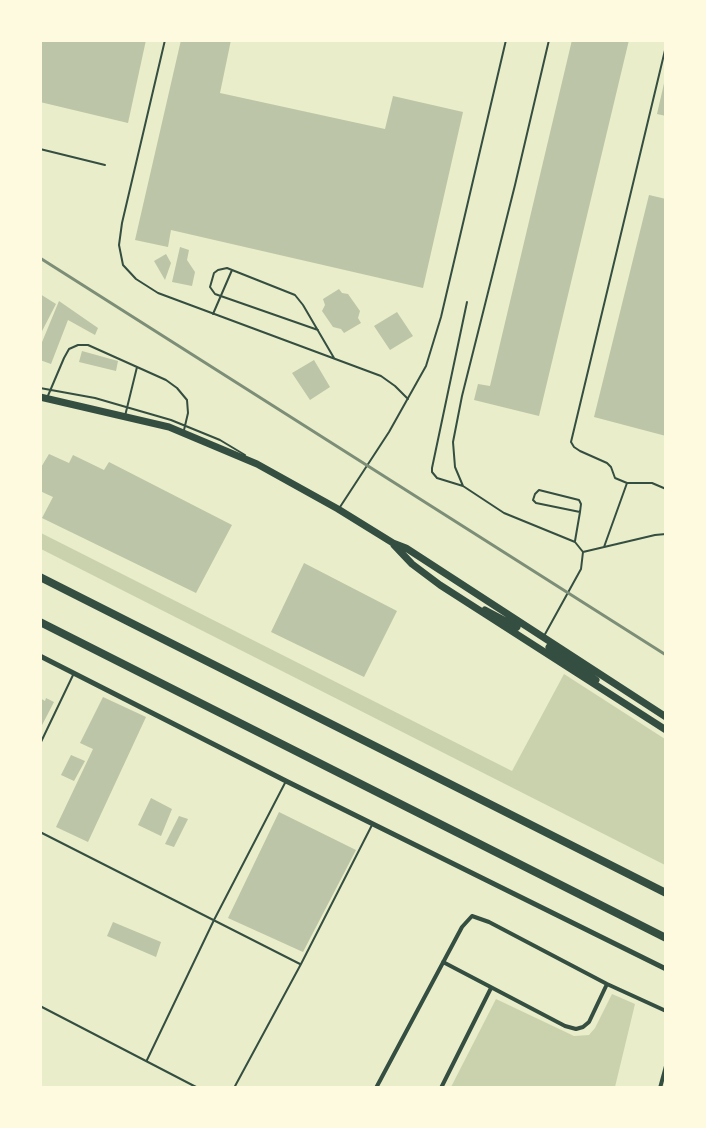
<!DOCTYPE html>
<style>
body{margin:0}
#map{position:relative;width:706px;height:1128px;overflow:hidden;background:#e9edc9;font-family:Overpass,sans-serif}
canvas{display:block}
.frame{position:absolute;inset:0;border:42px solid #fefae0;pointer-events:none}
</style>
<div id="map">
<canvas width="706" height="1128"></canvas>
<div class="frame"></div>
</div>
<script>
const c = document.querySelector('canvas').getContext('2d');
c.lineJoin = 'round';
function fill(path, color) { c.fillStyle = color; c.fill(path, 'evenodd'); }
const poly = rows => new Path2D(rows.map(r => 'M' + r).join(''));
function stroke(path, color, width, dash) { c.strokeStyle = color; c.lineWidth = width; c.lineCap = dash ? 'butt' : 'round'; c.setLineDash(dash || []); c.stroke(path); }
const green = poly([
 [41,533,512,771,564,674,665,739,665,865,41,549],
 [612,994,635,1004,615,1087,451,1087,496,999,574,1036,589,1035,595,1028]
]);
const building = poly([
 [40,40,146,40,128,123,40,102],
 [181,40,231,40,220,93,385,129,393,96,463,112,423,288,171,230,168,247,135,240],
 [572,40,629,40,539,416,474,400,478,384,490,386],
 [665,79,666,79,666,116,657,114],
 [649,195,666,199,666,436,594,417],
 [180,247,189,250,187,260,195,272,192,286,172,282],
 [166,254,171,263,165,280,154,261],
 [339,289,342,293,348,294,360,311,358,318,361,323,344,333,341,329,333,327,322,311,325,305,323,299],
 [40,294,56,304,40,335],
 [59,301,98,328,95,335,68,320,51,364,40,360,40,347],
 [397,312,413,336,390,350,374,326],
 [82,351,118,361,116,371,79,362],
 [314,360,330,387,310,400,292,373],
 [49,454,69,463,73,455,104,470,109,462,232,525,196,593,42,518,53,497,40,491,40,469],
 [304,563,397,611,364,677,271,632],
 [103,697,146,717,88,842,56,827,93,749,80,743],
 [40,698,45,701,46,698,54,702,40,729],
 [71,755,85,761,74,781,61,775],
 [151,798,172,809,161,836,138,825],
 [279,812,356,850,303,952,228,918],
 [179,816,188,819,174,847,165,844],
 [113,922,161,942,156,957,107,936]
]);
const service = poly([
 [165,40,122,223,119,245,123,265,136,279,158,293,381,376,395,386,408,399],
 [40,149,105,165],
 [213,314,232,270],
 [318,330,215,294,210,287,214,273,218,270,227,268,295,295,303,305,334,358],
 [40,388,95,398,171,420,220,440,245,455],
 [47,398,64,358,69,349,78,345,88,345,166,380,177,388,187,400,188,413,184,430],
 [125,416,137,367],
 [627,483,615,478,611,467,607,463,580,451,574,447,571,442,666,46],
 [463,486,437,478,432,472,432,468,467,302],
 [340,507,389,432,426,366,441,317,506,40],
 [575,541,580,512,581,504,579,500,539,490,535,494,533,500,536,503,580,512],
 [604,547,627,483,652,483,666,489],
 [583,552,655,535,666,534],
 [544,636,581,569,583,552,575,542,504,513,463,486,455,467,453,442,462,396,515,185,549,40],
 [40,744,74,673],
 [40,832,300,964],
 [40,1006,198,1088],
 [147,1060,214,920,286,781],
 [234,1088,301,964,372,825]
]);
const minor = poly([
 [443,962,565,1026,576,1029,583,1027,589,1022,607,984],
 [376,1088,462,927,472,916,489,922,607,984,666,1011],
 [441,1088,491,988],
 [660,1088,666,1066]
]);
const tertiary = poly([
 [40,656,286,781,666,969]
]);
const primary = poly([
 [40,397,169,427,257,464,338,509,393,543,406,548,666,717],
 [394,545,412,564,440,585,666,730],
 [485,610,517,627],
 [549,647,596,680]
]);
const motorway = poly([
 [40,577,666,893],
 [40,622,666,938]
]);
const rail = poly([
 [40,258,666,655]
]);
fill(green, '#cad2ad');
fill(building, '#bcc5a7');
stroke(service, '#344e41', 2);
stroke(minor, '#344e41', 4);
stroke(tertiary, '#344e41', 5);
stroke(primary, '#344e41', 7);
stroke(motorway, '#344e41', 8);
stroke(rail, '#7c8e77', 3);
</script>
